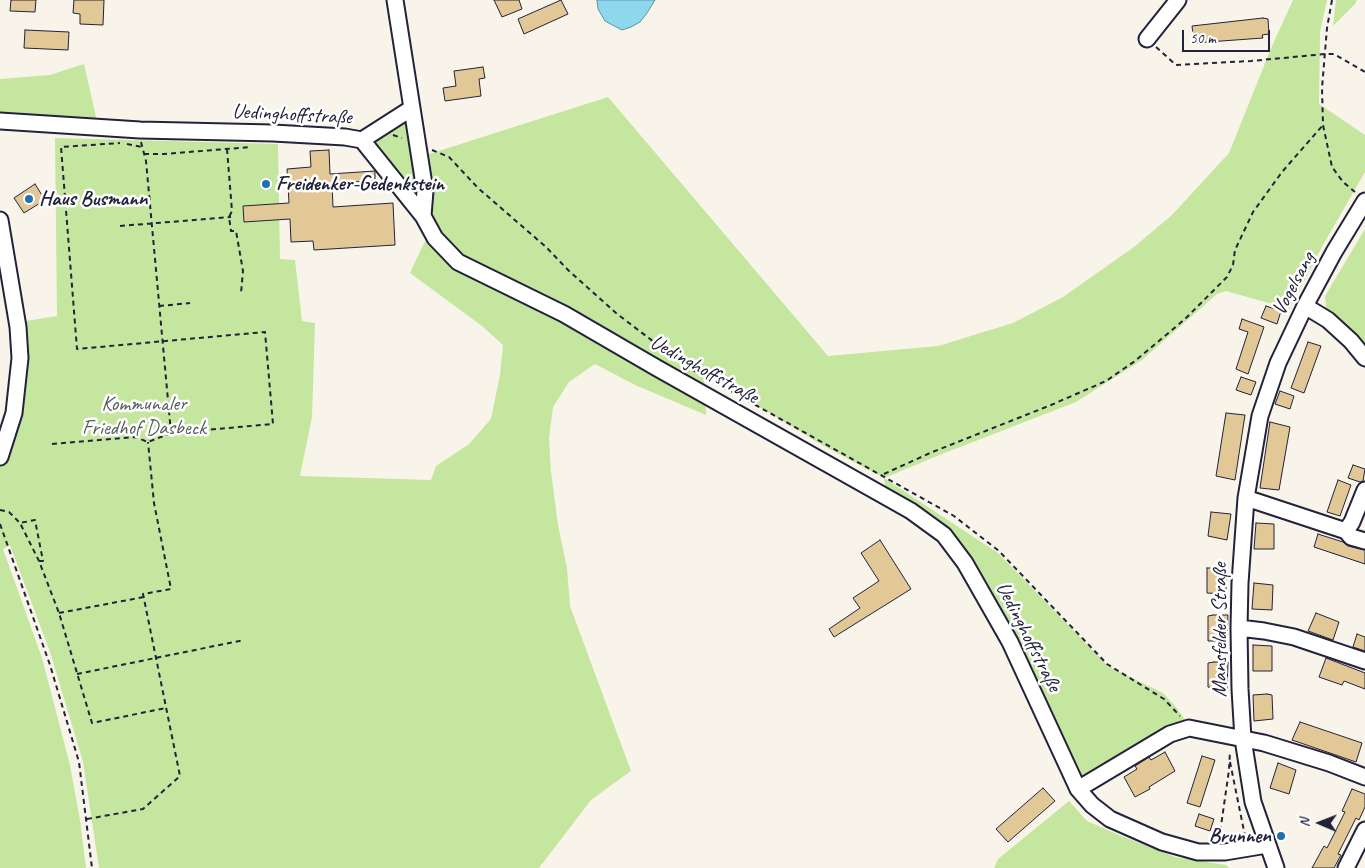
<!DOCTYPE html>
<meta charset="utf-8">
<style>
body{margin:0}
#map{position:relative;width:1365px;height:868px;overflow:hidden;background:#f9f4ea;font-family:Caveat,sans-serif}
canvas{display:block}
.north{position:absolute;left:1295px;top:798px;width:50px;height:50px;-webkit-text-stroke:4px #fff;paint-order:stroke;rotate:271deg;font-size:14px;font-weight:700;line-height:20px;text-align:center;color:#22223b}
.north::after{content:'';display:block;margin:auto;width:18px;height:22px;background:#22223b;clip-path:polygon(50% 0,100% 100%,50% 72%,0 100%)}
.scale{position:absolute;left:1182px;top:30px;width:88px;height:22px;box-sizing:border-box;border:2px solid #22223b;border-top:0;padding-left:6px;font-size:15px;line-height:18px;white-space:nowrap;color:#22223b;-webkit-text-stroke:4px #fff;paint-order:stroke}
</style>
<div id="map">
<canvas width="1365" height="868"></canvas>
<div class="north">N</div>
<div class="scale">50 m</div>
</div>
<script>
const c = document.querySelector('canvas').getContext('2d');
c.lineJoin = 'round';
function fill(path, color) { c.fillStyle = color; c.fill(path, 'evenodd'); }
const poly = rows => new Path2D(rows.map(r => 'M' + r).join(''));
function stroke(path, color, width, dash) { c.strokeStyle = color; c.lineWidth = width; c.lineCap = dash ? 'butt' : 'round'; c.setLineDash(dash || []); c.stroke(path); }
function drawText(font, color, halo, rows, align = 'center') {
  c.font = font + ' Caveat,sans-serif'; c.lineWidth = 5; c.setLineDash([]); c.textBaseline = 'middle'; c.strokeStyle = halo; c.fillStyle = color; for (const [text, x, y, turn = 0] of rows) {
    c.save(); c.translate(x, y); c.rotate((+turn || 0) * Math.PI / 180); c.textAlign = isNaN(turn) ? turn : align; if (halo) c.strokeText(text, 0, 0); c.fillText(text, 0, 0); c.restore();
  }
}
const green = poly([
 [1293,0,1327,0,1320,32,1319,104,1365,135,1365,172,1323,245,1290,309,1226,291,1217,294,1142,360,1076,402,937,456,884,478,998,553,1108,666,1163,693,1176,707,1188,724,1080,780,970,561,886,491,884,478,822,445,704,373,706,415,635,385,595,364,569,382,553,407,549,438,551,472,558,525,567,568,570,606,631,771,591,800,539,868,99,868,83,762,50,652,10,545,3,549,42,658,70,765,80,820,86,868,0,868,0,427,11,428,20,322,57,316,55,138,278,144,280,259,295,260,302,321,315,323,312,417,300,476,431,480,436,466,469,444,491,419,500,375,503,345,482,326,410,273,424,243,435,230,423,156,608,97,828,356,938,346,1013,323,1063,297,1134,247,1172,215,1229,153,1272,46],
 [1336,0,1357,0,1355,4,1333,26],
 [84,64,97,121,0,113,0,79,50,75],
 [404,121,411,124,420,185,417,191,411,191,376,146,376,134],
 [1365,229,1365,349,1326,308,1325,296],
 [1069,801,1087,821,1119,835,1175,857,1226,865,1229,868,994,868,998,859]
]);
const water = poly([
 [597,0,655,0,647,13,640,22,631,27,622,30,605,21,598,9,597,0]
]);
const building = poly([
 [11,0,36,0,35,12,10,11,11,0],
 [74,0,104,0,103,25,80,24,80,14,73,13,74,0],
 [494,0,519,0,522,9,502,17,494,0],
 [561,0,568,14,524,34,518,19,561,0],
 [1263,18,1268,19,1269,34,1262,35,1263,38,1194,43,1192,26,1263,18],
 [25,30,69,32,68,50,24,48,25,30],
 [483,67,485,78,479,79,481,96,445,101,443,88,456,86,454,71,483,67],
 [329,150,330,174,375,171,375,181,332,183,333,207,393,203,395,245,314,250,313,241,291,242,290,219,244,222,243,206,289,203,287,169,311,167,310,151,329,150],
 [35,184,45,200,24,213,14,198,35,184],
 [1266,306,1281,311,1277,324,1261,318,1266,306],
 [1242,319,1264,327,1248,374,1236,369,1248,332,1239,329,1242,319],
 [1308,342,1321,346,1304,393,1291,388,1308,342],
 [1241,377,1256,382,1251,395,1236,390,1241,377],
 [1280,391,1294,396,1290,409,1275,404,1280,391],
 [1226,413,1245,415,1235,480,1216,476,1226,413],
 [1270,422,1290,427,1279,490,1260,488,1270,422],
 [1353,465,1365,469,1363,481,1360,482,1348,478,1353,465],
 [1338,480,1351,485,1340,516,1327,512,1338,480],
 [1211,512,1231,514,1227,540,1208,536,1211,512],
 [1256,523,1274,524,1274,549,1254,549,1256,523],
 [1318,534,1343,542,1348,546,1365,550,1365,564,1314,547,1318,534],
 [880,540,911,589,834,637,829,629,860,608,853,598,879,581,861,553,880,540],
 [1207,568,1226,568,1226,594,1207,593,1207,568],
 [1254,583,1273,585,1272,610,1252,609,1254,583],
 [1316,613,1339,622,1333,640,1308,631,1316,613],
 [1213,615,1228,615,1227,641,1208,641,1208,616,1213,615],
 [1357,634,1365,637,1365,651,1353,647,1357,634],
 [1253,645,1272,646,1272,671,1253,671,1253,645],
 [1326,658,1365,673,1365,689,1344,681,1342,685,1319,677,1326,658],
 [1214,662,1228,662,1227,689,1208,687,1208,663,1214,662],
 [1267,694,1272,695,1273,719,1254,721,1253,695,1267,694],
 [1300,722,1362,743,1356,762,1292,740,1300,722],
 [1165,752,1175,771,1149,787,1150,789,1135,797,1124,777,1137,769,1135,766,1149,757,1151,760,1165,752],
 [1202,756,1215,760,1200,807,1187,803,1202,756],
 [1278,763,1296,770,1289,794,1270,788,1278,763],
 [1043,788,1055,801,1008,842,996,829,1043,788],
 [1352,789,1365,794,1365,807,1359,820,1356,818,1338,854,1341,855,1334,868,1312,868,1324,846,1327,848,1345,812,1342,811,1352,789],
 [1199,814,1214,819,1210,831,1195,826,1199,814]
]);
const path = poly([
 [1332,0,1327,28,1322,88,1323,125,1332,167,1343,182,1355,192],
 [1156,47,1176,65,1251,61,1325,54,1334,54,1365,72],
 [393,135,402,138],
 [141,142,146,161,171,433],
 [127,144,142,147],
 [227,149,232,211,229,217,231,231,236,231,243,271,241,293],
 [432,150,449,157,478,188,546,247,568,270,616,313,684,365,954,516,999,551,1107,664,1164,699,1180,716],
 [144,154,164,154,251,147],
 [120,226,231,217],
 [159,306,190,303],
 [52,444,135,437,148,442,171,433,273,424,265,332,77,349,61,147,120,143],
 [884,474,930,453,1051,405,1106,381,1135,361,1185,319,1227,277,1233,265,1235,250,1253,212,1282,172,1323,125],
 [0,510,9,512,20,523],
 [0,524,50,665,79,762,92,868],
 [39,561,43,561,35,520,20,523,39,561,59,613,92,723,166,708],
 [59,613,144,597],
 [77,674,244,640],
 [1230,762,1245,836],
 [87,819,143,809,180,776,143,594,171,589,154,503,148,442],
 [1219,840,1229,770,1230,751]
]);
const minor = poly([
 [395,0,425,191,423,216],
 [1147,39,1178,0],
 [0,121,140,130,273,133,345,137,362,140,423,216,435,238,458,262,564,314,657,368,888,498,911,511,944,535,965,563,1010,642,1078,789,1092,805,1110,819,1162,842,1198,852,1225,852,1267,845],
 [362,140,412,108],
 [0,220,18,327,20,358,14,413,0,457],
 [1305,306,1328,320,1351,341,1365,358],
 [1246,498,1346,531,1352,522,1365,490],
 [1346,531,1351,537,1365,541],
 [1239,628,1264,631,1294,637,1365,661],
 [1078,789,1170,734,1189,728,1264,743,1329,763,1365,777],
 [1276,868,1253,802,1243,739,1240,689,1239,628,1240,583,1246,498,1260,416,1278,363,1305,306,1334,252,1365,201],
 [1346,868,1365,830]
]);
const markers = [
 [266,184,5,"#1f6fb2"],
 [29,199,5,"#1f6fb2"],
 [1281,836,5,"#1f6fb2"]
];
const streetNames = [
 ["Uedinghoffstraße",292,115,3],
 ["Vogelsang",1294,284,-62],
 ["Uedinghoffstraße",704,370,29],
 ["Mansfelder Straße",1220,630,-90],
 ["Uedinghoffstraße",1028,637,63]
];
const poiNames = [
 ["Freidenker-Gedenkstein",276,184],
 ["Haus Busmann",39,199],
 ["Brunnen",1271,836,"right"]
];
const parkNames = [
 ["Kommunaler",144,404],
 ["Friedhof Dasbeck",144,428]
];
fill(green, '#c5e69f');
fill(water, '#8dd8ed');
stroke(water, '#628fa6', 1);
fill(building, '#e2c797');
stroke(building, '#22223b', 1);
stroke(minor, '#22223b', 19);
stroke(path, '#22223b', 2, [5, 4]);
stroke(minor, '#fff', 15);
for (const [x, y, r, color] of markers) { const dot = new Path2D(); dot.arc(x, y, r, 0, 2 * Math.PI); c.fillStyle = color; c.fill(dot); stroke(dot, '#fff', 2); }
drawText('21px', '#22223b', '#fff', streetNames);
drawText('bold 21px', '#22223b', '#fff', poiNames, 'left');
drawText('21px', '#535d59', '#fff', parkNames);
</script>
